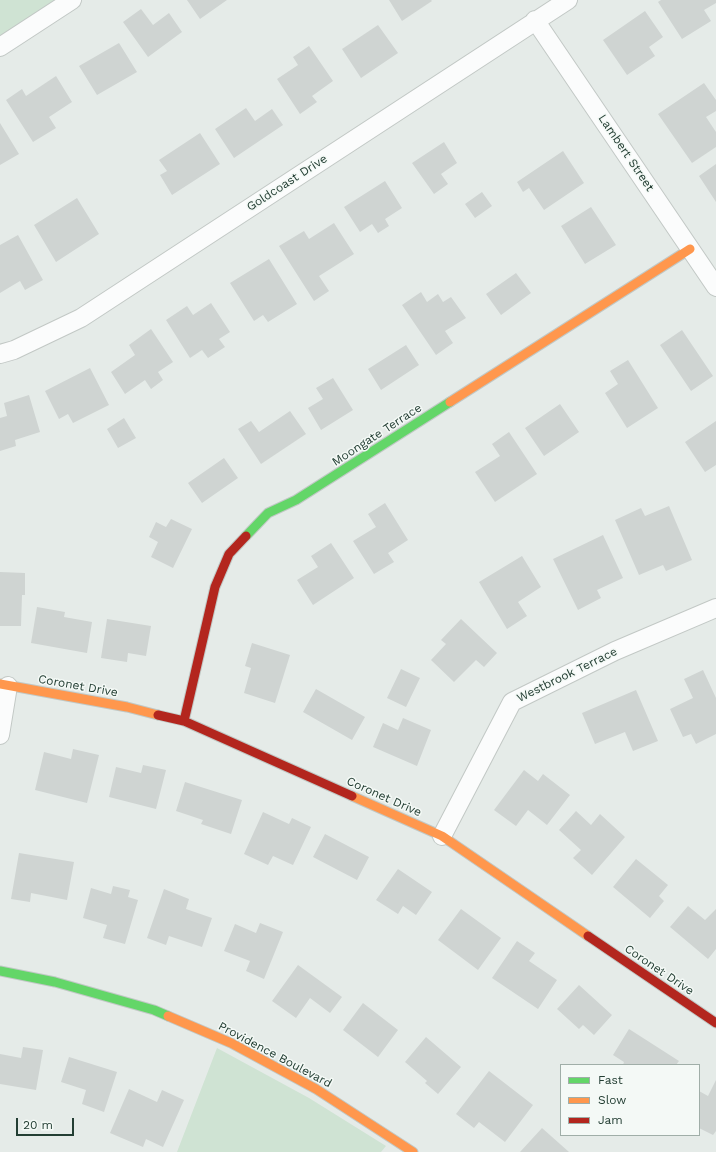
<!DOCTYPE html>
<style>
body{margin:0}
#map{position:relative;width:716px;height:1152px;overflow:hidden;background:#e5ebe8;font-family:"Work Sans",sans-serif}
canvas{display:block}
.legend{position:absolute;left:560px;top:1064px;width:140px;height:72px;box-sizing:border-box;background:#f4f9f6;border:1px solid #a0aea8;margin:0;padding:5px 7px;list-style:none;font-size:12px;color:#233e33}
.legend li{display:flex;align-items:center;gap:8px;height:20px}
.legend b{width:20px;border:1px solid #a0aea8}
.scale{position:absolute;left:16px;top:1118px;width:58px;height:18px;box-sizing:border-box;border:2px solid #233e33;border-top:0;padding-left:5px;font-size:12px;line-height:14px;white-space:nowrap;color:#233e33;-webkit-text-stroke:3px #f4f9f6;paint-order:stroke}
</style>
<div id="map">
<canvas width="716" height="1152"></canvas>
<ul class="legend">
<li><b style="height:5px;background:#63d668"></b>Fast</li>
<li><b style="height:5px;background:#ff974d"></b>Slow</li>
<li><b style="height:5px;background:#b3261e"></b>Jam</li>
</ul>
<div class="scale">20 m</div>
</div>
<script>
const c = document.querySelector('canvas').getContext('2d');
c.lineJoin = 'round';
function fill(path, color) { c.fillStyle = color; c.fill(path, 'evenodd'); }
const poly = rows => new Path2D(rows.map(r => 'M' + r).join(''));
function stroke(path, color, width, dash) { c.strokeStyle = color; c.lineWidth = width; c.lineCap = dash ? 'butt' : 'round'; c.setLineDash(dash || []); c.stroke(path); }
function drawText(font, color, halo, rows, align = 'center') {
  c.font = font + ' "Work Sans",sans-serif'; c.lineWidth = 3; c.setLineDash([]); c.textBaseline = 'middle'; c.strokeStyle = halo; c.fillStyle = color; for (const [text, x, y, turn = 0] of rows) {
    c.save(); c.translate(x, y); c.rotate((+turn || 0) * Math.PI / 180); c.textAlign = isNaN(turn) ? turn : align; if (halo) c.strokeText(text, 0, 0); c.fillText(text, 0, 0); c.restore();
  }
}
const green = poly([
 [0,0,56,0,0,37],
 [217,1048,309,1098,386,1146,381,1152,177,1152]
]);
const building = poly([
 [187,0,227,0,200,19],
 [389,0,431,0,432,1,402,21],
 [661,0,716,0,716,3,704,10,711,21,682,39,658,2],
 [141,9,153,25,169,13,182,32,148,57,123,22],
 [645,11,663,37,649,47,655,56,627,75,603,40],
 [378,25,398,53,361,78,342,49],
 [119,43,137,72,97,95,79,66],
 [309,46,333,81,312,96,317,102,300,114,277,79,298,65,293,57],
 [56,76,72,102,49,117,56,128,33,142,6,100,22,89,26,96],
 [704,83,716,100,716,111,706,117,716,132,716,147,692,163,658,114],
 [246,108,255,121,272,109,283,125,234,158,215,129],
 [0,123,19,154,0,165],
 [200,133,220,164,172,195,160,175,167,171,159,160],
 [444,142,457,163,441,174,448,184,434,194,412,163],
 [563,151,584,183,544,210,529,188,523,192,517,182],
 [716,164,716,202,699,176],
 [385,181,402,208,385,219,389,226,378,233,372,224,360,232,344,207],
 [482,192,492,206,475,218,465,204],
 [77,198,99,234,56,262,34,225],
 [591,207,616,245,585,264,561,226],
 [334,223,354,254,319,276,329,291,314,301,279,246,304,231,309,239],
 [18,235,43,280,25,290,20,281,0,293,0,245],
 [269,259,297,304,268,322,263,315,254,321,230,283],
 [516,273,531,293,501,315,486,294],
 [421,292,427,302,438,294,443,302,451,297,466,318,445,331,453,343,436,355,402,305],
 [211,303,230,332,219,339,225,347,208,358,202,350,190,358,166,320,187,306,193,315],
 [151,329,173,362,158,372,163,380,151,389,145,380,125,394,111,372,135,355,129,345],
 [682,330,713,376,691,391,660,345],
 [406,345,419,365,381,390,368,369],
 [628,360,658,408,627,428,605,393,618,384,610,371],
 [90,368,109,405,73,423,68,414,59,419,45,391],
 [333,378,353,410,321,430,308,408,323,399,316,388],
 [29,395,40,432,15,440,16,446,0,451,0,418,7,416,4,403],
 [560,404,579,432,544,456,525,428],
 [290,411,306,434,261,464,238,429,251,421,259,432],
 [124,418,136,438,118,448,107,429],
 [716,421,716,465,705,472,685,442],
 [509,432,537,474,495,502,475,472,500,456,492,444],
 [224,458,238,478,202,503,188,483],
 [385,503,408,540,388,553,394,562,374,574,353,541,376,527,368,514],
 [669,506,692,560,666,571,663,565,639,575,615,520,641,508,645,516],
 [171,519,192,529,173,568,151,557,158,542,149,537,156,522,166,527],
 [603,535,623,578,597,590,601,598,578,610,553,559],
 [331,543,354,578,313,605,297,580,318,567,311,556],
 [522,556,541,587,518,602,527,616,507,629,479,582],
 [0,572,25,573,25,595,22,595,21,626,0,626],
 [37,607,65,612,64,617,92,622,87,653,31,643],
 [107,619,151,626,146,656,128,653,127,662,101,658],
 [461,619,497,653,484,667,476,660,454,682,431,660,446,644,441,640],
 [252,643,290,655,275,703,244,693,251,668,245,666],
 [401,669,420,678,406,707,387,698],
 [703,670,716,698,716,734,696,744,691,734,683,737,670,709,693,698,684,679],
 [316,689,365,717,352,740,303,712],
 [636,690,658,741,633,751,625,732,595,744,582,713],
 [403,718,431,730,417,766,373,747,383,723,398,730],
 [73,749,99,755,87,803,35,790,44,752,71,759],
 [143,765,166,770,156,809,109,797,116,767,141,773],
 [524,770,538,781,543,774,570,795,547,825,528,810,516,826,494,810],
 [185,782,242,800,231,834,201,824,203,820,176,811],
 [576,811,591,825,600,814,625,837,592,875,573,858,581,850,559,830],
 [263,812,289,824,292,818,311,827,293,865,273,856,268,865,244,854],
 [325,834,369,857,357,880,313,857],
 [19,853,74,862,67,900,31,893,30,902,11,899],
 [636,859,668,885,659,896,664,901,650,918,613,887],
 [398,869,432,892,416,915,403,906,398,914,376,900],
 [113,886,130,890,128,897,138,900,125,944,103,938,107,925,83,918,91,888,111,894],
 [164,889,189,899,186,909,212,918,202,947,169,936,166,945,147,938],
 [688,906,705,920,716,909,716,949,708,959,670,927],
 [461,909,501,938,478,970,438,940],
 [260,923,283,932,264,979,246,971,250,961,224,951,235,924,256,933],
 [517,941,535,953,529,961,557,980,538,1009,492,978],
 [298,965,342,997,330,1013,310,998,296,1018,272,1001],
 [579,985,612,1015,594,1035,583,1025,579,1029,557,1009],
 [363,1003,398,1030,378,1057,343,1030],
 [629,1029,679,1061,676,1065,623,1065,624,1062,613,1055],
 [426,1037,461,1067,438,1094,425,1083,427,1081,405,1062],
 [23,1047,43,1050,36,1090,0,1084,0,1054,21,1058],
 [69,1057,117,1072,104,1112,82,1104,86,1090,61,1082],
 [489,1071,533,1105,505,1142,479,1122,474,1128,456,1114],
 [716,1080,716,1131,713,1135,699,1128,699,1091,708,1096],
 [129,1089,157,1102,162,1090,184,1100,163,1147,146,1139,143,1147,110,1133],
 [542,1128,569,1152,520,1152]
]);
const street = poly([
 [535,20,716,287],
 [0,47,72,0],
 [0,354,14,350,81,318,568,0],
 [0,735,8,686],
 [442,836,512,702,615,651,716,608]
]);
const fast = poly([
 [246,536,268,513,296,500,450,402],
 [0,971,55,982,154,1010,168,1016]
]);
const slow = poly([
 [450,402,690,249],
 [0,684,127,707,158,715],
 [352,796,442,836,588,936],
 [168,1016,231,1043,316,1089,413,1152]
]);
const jam = poly([
 [158,715,184,721,352,796],
 [184,721,215,587,229,554,246,536],
 [588,936,716,1023]
]);
const streetNames = [
 ["Lambert Street",626,153,56],
 ["Goldcoast Drive",287,183,-33],
 ["Moongate Terrace",377,435,-33],
 ["Westbrook Terrace",567,675,-26],
 ["Coronet Drive",78,686,10],
 ["Coronet Drive",384,797,24],
 ["Coronet Drive",659,970,34],
 ["Providence Boulevard",275,1055,28]
];
fill(green, '#cfe3d3');
fill(building, '#cfd4d2');
stroke(street, '#c2c8c5', 20);
stroke(fast, '#c1c8c5', 11);
stroke(slow, '#c1c8c5', 11);
stroke(jam, '#c1c8c5', 11);
stroke(street, '#fbfcfc', 18);
stroke(fast, '#63d668', 9);
stroke(slow, '#ff974d', 9);
stroke(jam, '#b3261e', 9);
drawText('12px', '#233e33', '#f4f9f6', streetNames);
</script>
